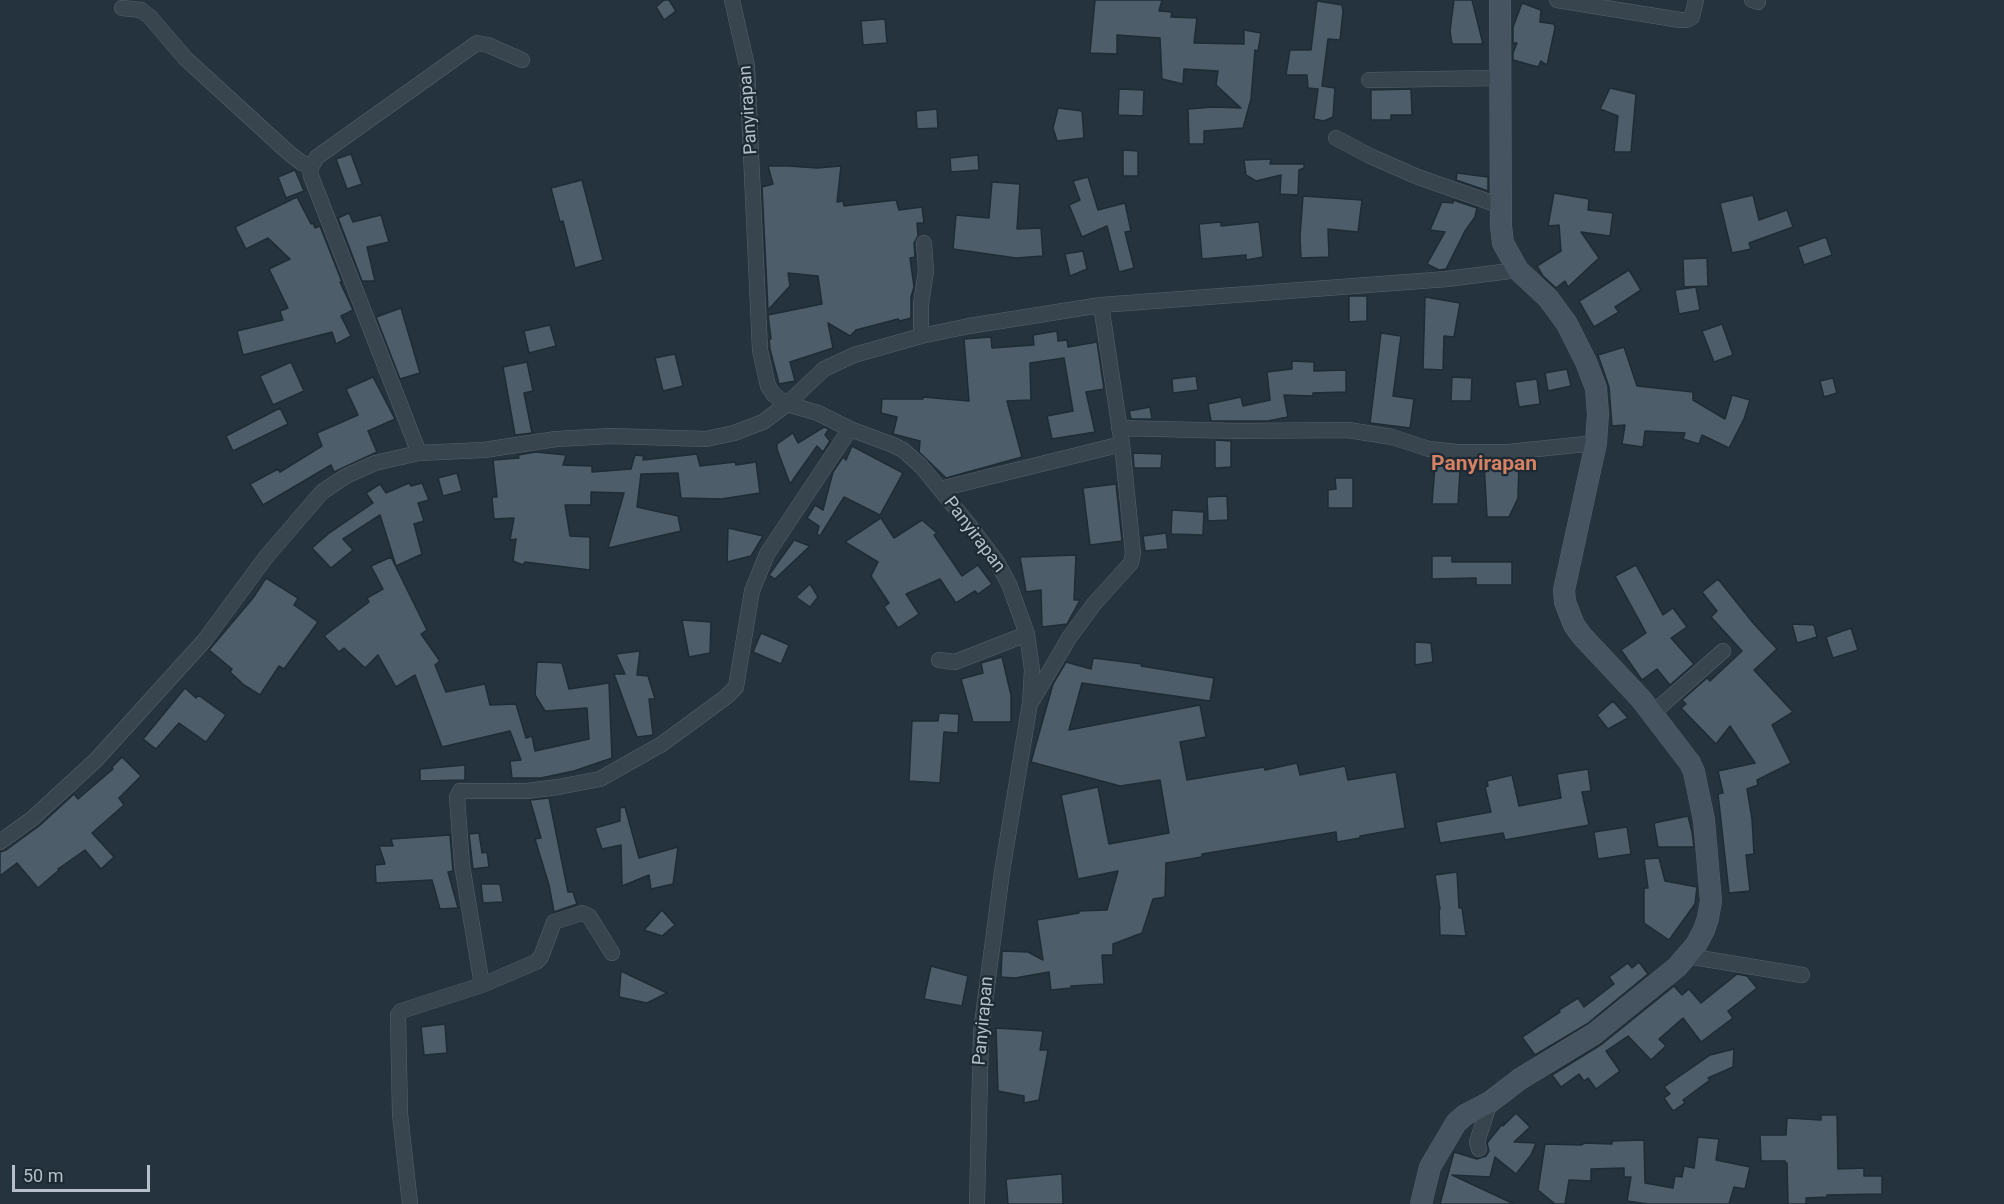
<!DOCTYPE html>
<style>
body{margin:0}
#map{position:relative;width:2004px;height:1204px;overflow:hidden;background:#24333e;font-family:Roboto,sans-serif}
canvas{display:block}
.scale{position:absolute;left:12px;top:1165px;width:138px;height:27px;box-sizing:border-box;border:3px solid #b4bfc9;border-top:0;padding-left:8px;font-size:18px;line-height:21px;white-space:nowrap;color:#b4bfc9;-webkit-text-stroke:4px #1d2a33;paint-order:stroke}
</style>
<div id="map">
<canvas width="2004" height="1204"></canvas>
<div class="scale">50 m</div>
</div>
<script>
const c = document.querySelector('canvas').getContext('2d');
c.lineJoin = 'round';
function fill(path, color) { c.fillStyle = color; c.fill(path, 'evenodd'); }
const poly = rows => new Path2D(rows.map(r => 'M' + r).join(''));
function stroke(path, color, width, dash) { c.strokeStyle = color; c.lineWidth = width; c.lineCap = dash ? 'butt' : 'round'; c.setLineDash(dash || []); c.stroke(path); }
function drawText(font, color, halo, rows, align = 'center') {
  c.font = font + ' Roboto,sans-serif'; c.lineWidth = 4.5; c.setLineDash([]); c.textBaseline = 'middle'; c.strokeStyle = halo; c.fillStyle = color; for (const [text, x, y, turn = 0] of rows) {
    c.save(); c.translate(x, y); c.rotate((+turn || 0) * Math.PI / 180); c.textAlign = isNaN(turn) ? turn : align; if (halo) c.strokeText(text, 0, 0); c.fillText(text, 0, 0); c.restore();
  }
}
const building = poly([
 [664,0,669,0,676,11,664,20,656,7,664,0],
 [1095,0,1162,0,1159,11,1172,12,1171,17,1197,18,1194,43,1244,44,1244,30,1261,33,1258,51,1255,50,1251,99,1243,128,1204,131,1204,144,1189,144,1188,109,1213,107,1241,108,1216,85,1218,71,1184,69,1183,84,1162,79,1160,38,1117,35,1117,54,1090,53,1095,0],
 [1454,0,1472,0,1483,44,1452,44,1450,31,1454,0],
 [1317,1,1342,5,1343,11,1340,40,1328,39,1322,86,1335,88,1333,117,1324,121,1314,119,1318,89,1308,88,1307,75,1286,75,1290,50,1311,50,1317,1],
 [1522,3,1541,10,1540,22,1554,24,1555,28,1547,65,1541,61,1538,67,1513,60,1513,53,1517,43,1513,43,1513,27,1522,3],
 [885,19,887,43,863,45,861,21,885,19],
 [1610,88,1636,94,1631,152,1614,152,1618,116,1600,109,1610,88],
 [1119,89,1144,90,1143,116,1118,115,1119,89],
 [1411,89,1412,115,1391,115,1391,120,1371,120,1371,90,1411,89],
 [1058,108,1082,111,1084,138,1057,141,1053,128,1058,108],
 [937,109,938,128,917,129,916,111,937,109],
 [1123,150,1138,151,1138,176,1123,176,1123,150],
 [351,154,362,184,347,189,336,159,351,154],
 [978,155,979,170,951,172,950,158,978,155],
 [1271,159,1270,164,1304,164,1304,168,1299,170,1298,195,1280,194,1281,175,1256,181,1246,175,1244,160,1271,159],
 [768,166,789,166,817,168,841,166,837,202,843,201,844,206,896,200,899,210,922,207,924,223,917,223,918,236,914,243,915,257,910,258,914,287,911,297,911,318,900,321,898,319,856,330,850,336,828,323,833,348,790,362,795,381,779,384,770,349,769,339,771,339,768,315,822,304,818,276,788,273,790,286,768,310,762,187,773,184,768,166],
 [295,170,304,191,286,198,278,177,295,170],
 [1457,173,1488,177,1488,191,1456,180,1457,173],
 [1088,177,1098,210,1125,203,1131,231,1125,232,1134,268,1119,272,1107,226,1082,237,1069,205,1080,200,1073,181,1088,177],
 [582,180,603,260,575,268,563,221,560,222,551,188,582,180],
 [992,182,1020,184,1017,229,1041,228,1043,256,1016,258,953,249,956,215,989,218,992,182],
 [1554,193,1589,199,1588,210,1613,213,1610,236,1581,232,1599,258,1568,287,1565,281,1556,288,1543,276,1537,266,1561,251,1559,225,1548,226,1554,193],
 [1753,195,1759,220,1787,210,1793,227,1749,243,1751,249,1732,253,1720,203,1753,195],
 [1303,196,1362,200,1358,232,1328,229,1329,257,1301,258,1300,236,1303,196],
 [297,197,311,224,313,223,315,228,320,226,342,282,340,282,353,310,341,316,351,336,336,344,332,332,243,355,237,331,283,320,280,311,288,308,269,269,290,259,268,238,246,249,235,227,297,197],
 [1453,200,1477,208,1475,217,1465,231,1446,269,1439,270,1427,264,1445,232,1430,230,1442,202,1453,203,1453,200],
 [349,213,353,222,381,215,389,242,367,247,375,281,362,281,338,218,349,213],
 [1221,222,1221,226,1259,222,1263,257,1246,260,1246,255,1202,259,1199,224,1221,222],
 [1826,237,1832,255,1804,265,1798,247,1826,237],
 [1083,251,1087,269,1070,276,1065,254,1083,251],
 [1707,258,1708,286,1684,287,1683,259,1707,258],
 [1629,270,1641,290,1615,307,1619,312,1594,327,1579,301,1629,270],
 [1696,287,1700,310,1679,314,1675,290,1696,287],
 [1349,296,1367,296,1367,321,1349,322,1349,296],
 [1425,297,1460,303,1454,337,1444,336,1443,370,1423,369,1425,297],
 [401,308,420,373,400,379,376,317,401,308],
 [1722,324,1733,355,1714,362,1702,331,1722,324],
 [550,325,556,346,529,353,524,331,550,325],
 [1057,331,1058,341,1067,340,1068,347,1097,342,1104,389,1086,392,1095,432,1052,439,1047,416,1073,411,1064,358,1030,363,1031,400,1007,401,1022,457,946,478,919,452,920,441,893,434,897,417,881,413,882,399,923,399,923,397,969,401,964,339,991,337,992,348,1034,345,1033,335,1057,331],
 [1381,333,1401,336,1393,396,1414,399,1410,428,1370,423,1381,333],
 [1624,347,1637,386,1693,392,1693,400,1725,419,1732,395,1750,400,1744,419,1729,448,1702,435,1699,444,1683,439,1685,433,1645,431,1643,447,1622,444,1625,425,1612,426,1609,387,1598,355,1624,347],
 [675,354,683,386,663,391,655,358,675,354],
 [1292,361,1314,362,1314,371,1346,370,1346,392,1313,393,1313,396,1284,395,1288,417,1268,421,1211,421,1208,404,1241,397,1243,406,1270,400,1267,372,1292,369,1292,361],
 [291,362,304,391,273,405,260,376,291,362],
 [527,362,533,391,524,393,532,433,515,435,503,367,527,362],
 [1567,369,1571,386,1548,391,1545,373,1567,369],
 [1196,376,1198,390,1173,393,1172,379,1196,376],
 [373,377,395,419,368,431,377,452,334,472,331,465,263,505,250,484,278,469,280,472,322,446,317,433,358,415,346,389,373,377],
 [1452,377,1472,378,1471,401,1451,401,1452,377],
 [1833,378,1837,393,1824,397,1820,381,1833,378],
 [1537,379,1540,404,1519,407,1515,382,1537,379],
 [1150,407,1152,419,1131,419,1129,411,1150,407],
 [280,408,288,424,233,451,226,436,280,408],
 [824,427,829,429,825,435,830,441,823,452,817,446,790,484,777,449,777,444,793,433,798,443,824,427],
 [1215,440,1231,441,1231,467,1215,468,1215,440],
 [852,446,903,473,880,515,844,497,820,536,817,534,819,526,807,518,815,505,823,510,833,472,843,457,846,460,852,446],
 [536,452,566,455,563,465,592,466,592,472,631,469,635,455,644,456,643,460,697,454,700,466,735,462,736,465,756,462,760,493,721,499,681,498,678,473,641,474,637,507,678,516,681,531,608,548,624,493,591,492,591,505,565,505,570,536,590,537,590,570,525,562,523,565,513,561,516,539,510,540,514,518,494,519,492,497,497,497,493,460,519,458,518,455,536,452],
 [1133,453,1162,454,1161,468,1134,468,1133,453],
 [1513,461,1519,461,1518,498,1509,517,1487,517,1484,462,1513,461],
 [1435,465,1460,469,1458,504,1432,504,1435,465],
 [457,473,462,491,443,496,438,478,457,473],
 [1335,478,1353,478,1353,508,1328,508,1328,490,1336,489,1335,478],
 [409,483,411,486,422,483,429,500,418,503,424,521,414,524,422,554,396,566,380,515,343,539,353,550,331,568,312,548,328,534,373,503,366,493,380,484,386,493,409,483],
 [1116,484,1122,541,1090,545,1083,488,1116,484],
 [1227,496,1228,520,1208,521,1207,497,1227,496],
 [1172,510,1204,512,1203,535,1171,534,1172,510],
 [881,518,894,538,922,520,937,533,934,535,962,576,978,565,992,584,978,594,975,591,956,603,940,579,906,594,919,614,898,628,884,607,889,603,871,576,878,562,845,542,881,518],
 [728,528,763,536,751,556,727,562,728,528],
 [1166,533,1168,549,1145,551,1143,536,1166,533],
 [794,540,810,546,775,579,769,575,794,540],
 [1076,555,1074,600,1080,600,1067,624,1042,627,1041,590,1026,592,1020,557,1076,555],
 [1432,556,1452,556,1452,562,1512,562,1512,585,1476,585,1476,578,1432,579,1432,556],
 [391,557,427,630,421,634,440,661,435,665,446,692,485,684,490,705,516,704,526,738,532,736,535,751,589,739,587,708,545,711,535,695,537,662,562,663,569,689,609,683,612,758,574,771,541,778,512,778,510,761,521,760,510,731,442,747,415,675,396,687,378,655,365,668,344,648,339,652,324,636,369,602,367,598,383,589,371,566,391,557],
 [1636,565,1663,615,1673,608,1687,627,1671,638,1694,664,1670,685,1657,669,1642,680,1621,650,1646,633,1615,576,1636,565],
 [266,578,298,598,294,605,318,622,284,669,279,666,260,695,244,685,230,672,232,669,209,650,253,598,266,578],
 [1718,579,1754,624,1777,649,1754,670,1793,712,1772,725,1791,763,1757,780,1758,785,1747,789,1752,819,1754,854,1746,855,1750,891,1729,893,1718,794,1723,793,1718,771,1755,763,1730,726,1716,744,1681,708,1686,704,1682,700,1707,678,1710,681,1742,651,1711,617,1717,611,1702,592,1718,579],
 [810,584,818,597,810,607,796,597,810,584],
 [682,620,711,622,710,653,689,657,682,620],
 [1792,624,1814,625,1817,637,1797,643,1792,624],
 [1851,628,1858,650,1833,658,1826,637,1851,628],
 [761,633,789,645,781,664,753,652,761,633],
 [1415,642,1431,643,1433,662,1415,665,1415,642],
 [640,651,637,675,648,676,655,699,649,699,653,735,637,737,614,674,625,674,616,654,640,651],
 [1002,657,1011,695,1011,722,973,722,961,679,983,673,981,663,1002,657],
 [1093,658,1142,664,1141,666,1214,678,1210,701,1082,683,1069,730,1200,705,1206,737,1180,742,1187,780,1264,767,1265,770,1297,763,1300,775,1345,766,1348,780,1396,772,1405,828,1360,836,1360,838,1337,842,1336,832,1202,854,1202,857,1166,863,1165,897,1153,899,1142,933,1113,944,1113,955,1102,955,1104,984,1071,986,1071,988,1051,990,1049,972,1015,978,1001,977,1002,951,1028,952,1043,960,1037,920,1079,913,1079,911,1107,910,1118,871,1078,879,1061,795,1098,787,1109,844,1169,833,1160,780,1120,786,1031,762,1053,684,1066,662,1091,669,1093,658],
 [185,688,196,698,198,695,226,715,206,742,179,723,156,749,143,739,185,688],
 [1613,701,1628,718,1608,729,1597,715,1613,701],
 [939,713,959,714,958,733,944,732,940,783,909,781,912,721,938,721,939,713],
 [122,757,141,776,119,798,124,805,92,833,114,857,101,869,85,850,58,869,59,870,38,888,17,863,0,876,0,852,6,850,39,826,74,794,78,799,113,769,112,767,122,757],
 [465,765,465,780,420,781,420,769,465,765],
 [1588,769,1591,791,1582,792,1589,825,1505,840,1503,833,1440,843,1436,822,1491,812,1485,787,1488,786,1487,781,1512,775,1519,806,1561,798,1557,774,1588,769],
 [549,798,568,892,573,892,577,904,554,912,549,885,535,839,541,838,530,800,549,798],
 [625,807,639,858,678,847,673,884,651,889,649,875,622,886,621,845,602,849,595,828,620,821,620,808,625,807],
 [1688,816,1692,832,1694,847,1658,847,1654,823,1688,816],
 [1627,827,1631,854,1598,859,1594,832,1627,827],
 [479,833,482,853,487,852,489,867,473,869,469,834,479,833],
 [450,835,453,871,448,872,458,908,440,909,432,880,376,883,375,865,385,864,379,846,393,846,391,839,450,835],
 [1659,858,1665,881,1697,887,1695,904,1669,940,1644,923,1644,888,1648,888,1644,859,1659,858],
 [1457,872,1459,908,1462,908,1466,936,1440,935,1439,910,1440,909,1435,875,1457,872],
 [481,884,500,884,503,902,483,903,481,884],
 [662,910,675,925,662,936,644,930,662,910],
 [1639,962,1648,974,1587,1024,1535,1055,1522,1037,1560,1012,1559,1010,1578,998,1584,1007,1614,984,1609,977,1628,963,1632,968,1639,962],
 [931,966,968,976,962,1006,924,999,931,966],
 [621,971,667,993,647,1003,619,997,621,971],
 [1737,974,1747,976,1757,988,1728,1011,1733,1018,1701,1042,1683,1018,1659,1039,1666,1046,1651,1060,1628,1036,1606,1051,1620,1071,1596,1089,1588,1078,1584,1081,1579,1074,1561,1087,1552,1075,1602,1044,1674,986,1682,995,1689,989,1701,1003,1737,974],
 [445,1024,447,1053,424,1055,421,1027,445,1024],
 [996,1028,1043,1031,1040,1050,1048,1050,1039,1100,1024,1103,1024,1096,998,1091,996,1028],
 [1734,1049,1733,1067,1708,1078,1710,1080,1683,1100,1685,1103,1673,1111,1664,1098,1670,1094,1664,1087,1710,1055,1734,1049],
 [1516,1113,1530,1127,1514,1142,1536,1143,1531,1155,1516,1174,1495,1157,1490,1177,1452,1175,1514,1204,1440,1204,1454,1152,1477,1159,1486,1156,1489,1151,1487,1143,1503,1123,1503,1126,1516,1113],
 [1821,1115,1837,1115,1838,1169,1864,1168,1864,1176,1882,1176,1882,1194,1827,1195,1827,1197,1806,1198,1806,1204,1788,1204,1787,1163,1785,1163,1785,1161,1761,1161,1760,1135,1786,1135,1787,1118,1821,1120,1821,1115],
 [1698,1137,1719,1139,1716,1160,1750,1167,1745,1189,1734,1187,1729,1204,1648,1204,1627,1201,1631,1177,1624,1177,1624,1168,1591,1169,1591,1181,1569,1180,1565,1204,1555,1204,1538,1190,1545,1144,1581,1145,1585,1143,1612,1144,1612,1141,1644,1140,1645,1183,1673,1188,1675,1176,1682,1177,1684,1166,1694,1168,1698,1137],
 [1062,1174,1063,1204,1008,1204,1006,1179,1062,1174]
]);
const street = poly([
 [732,0,747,66,760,350,768,386,774,395,787,404,818,413,850,429,893,445,903,450,921,466,970,526,997,562,1009,584,1027,634,1032,670,1030,703,1002,872,981,1032,977,1204],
 [1557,0,1680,20,1687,20,1692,17,1696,0],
 [1752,0,1758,2],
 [122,8,141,10,150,17,186,59,290,154,302,163,312,166],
 [1369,80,1500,78],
 [1336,138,1370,156,1418,177,1501,206],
 [921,336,921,304,926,271,924,243],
 [1119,428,1237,431,1348,430,1392,437,1429,449,1456,452,1508,452,1596,443],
 [419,453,311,176,310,169,317,157,477,43,488,45,522,60],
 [940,489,1122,444,1101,305],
 [939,660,955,662,1027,634],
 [1032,701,1069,638,1094,604,1131,563,1133,553,1122,444],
 [1653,713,1723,651],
 [0,842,33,818,96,760,204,641,266,557,322,492,346,476,375,463,419,453,484,450,556,439,611,436,706,439,734,433,763,422,787,404,824,369,854,355,921,336,969,326,1101,305,1447,279,1518,270],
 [1687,956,1802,975],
 [482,985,536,962,541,957,554,922,582,913,589,916,612,953],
 [1479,1149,1477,1142,1490,1102],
 [410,1204,400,1114,398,1015,401,1011,482,985,462,865,457,797,460,791,527,791,558,787,600,779,662,744,726,697,736,687,752,591,767,554,850,429]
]);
const secondary = poly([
 [1421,1204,1430,1167,1456,1123,1465,1115,1490,1102,1520,1079,1594,1034,1677,967,1696,945,1704,930,1708,918,1711,901,1704,820,1694,772,1690,763,1641,699,1582,636,1574,625,1565,602,1564,590,1596,443,1598,414,1596,388,1586,362,1567,324,1548,298,1518,270,1503,243,1501,226,1500,0]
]);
const streetNames = [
 ["Panyirapan",749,110,-94],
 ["Panyirapan",974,535,53],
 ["Panyirapan",984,1021,-85]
];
const quarterNames = [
 ["Panyirapan",1484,465]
];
fill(building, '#4d5d69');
stroke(building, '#1f2c35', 1.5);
stroke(street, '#56626c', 16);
stroke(secondary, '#56626c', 22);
stroke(street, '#38454e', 15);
stroke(secondary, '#465461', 21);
drawText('18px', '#b4bfc9', '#1d2a33', streetNames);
drawText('bold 21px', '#d58163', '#1d2a33', quarterNames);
</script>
